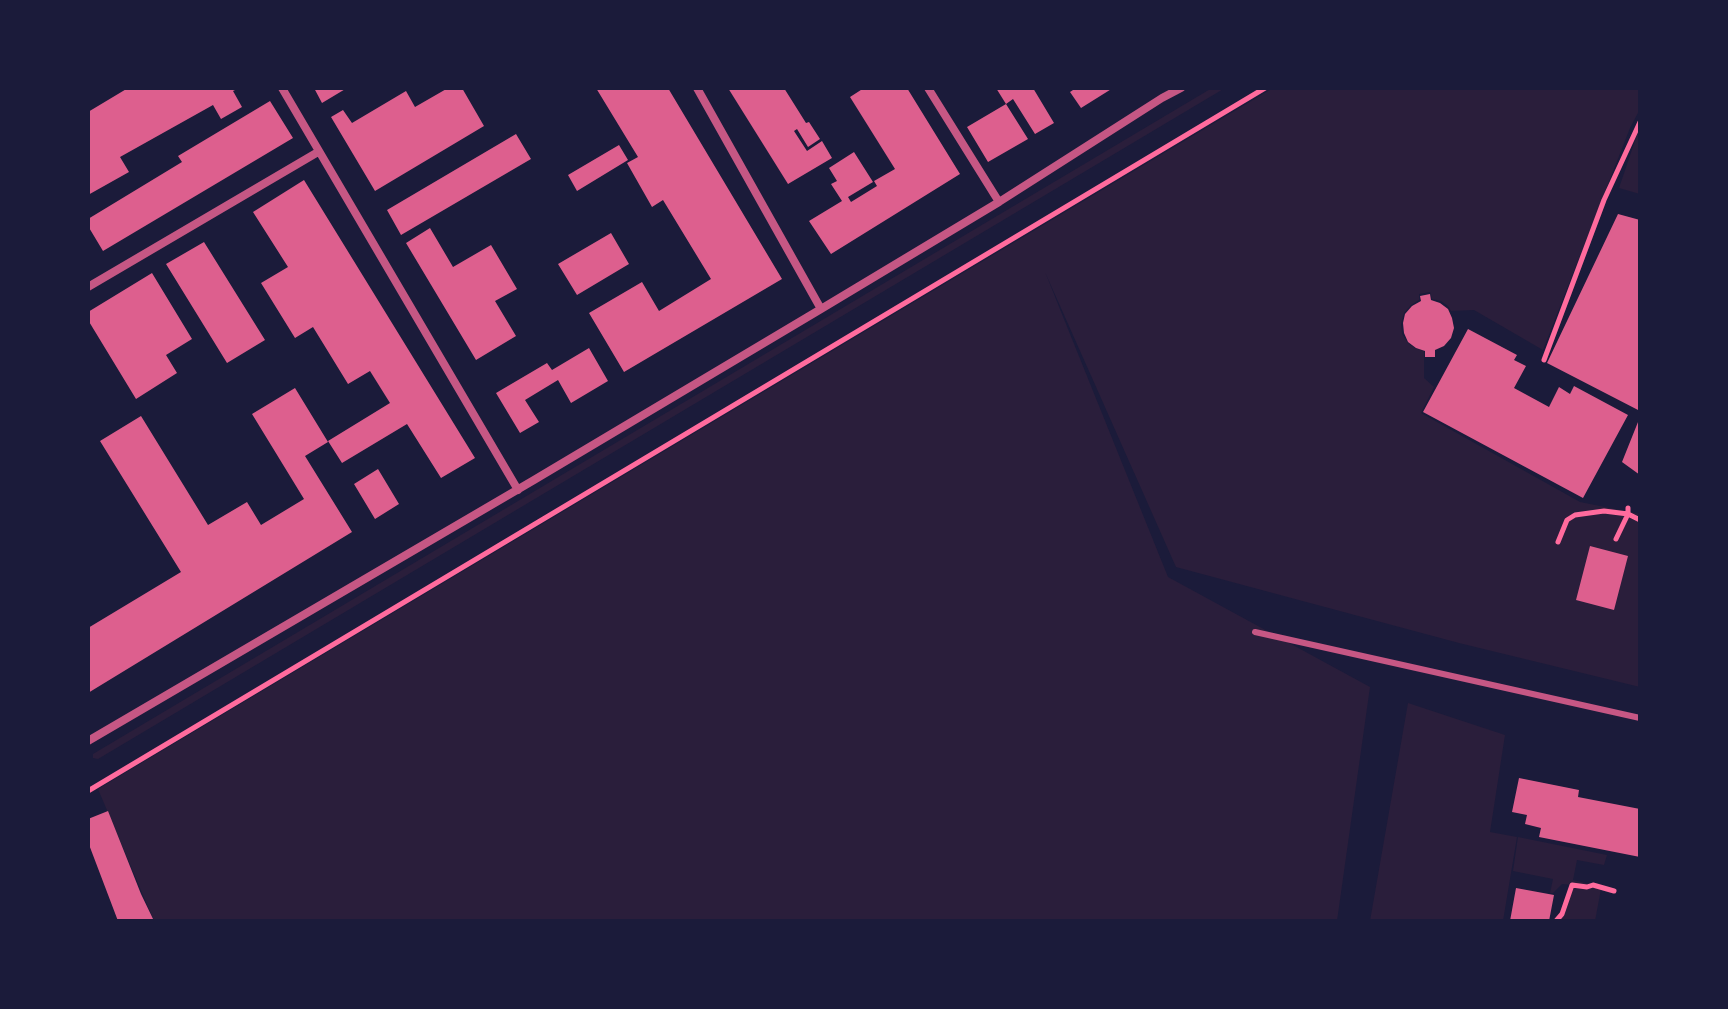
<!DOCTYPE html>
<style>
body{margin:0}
#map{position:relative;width:1728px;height:1009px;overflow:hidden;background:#1b1b3a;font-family:"Sofia Sans Condensed",sans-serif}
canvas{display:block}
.frame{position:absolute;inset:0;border:90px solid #1b1b3a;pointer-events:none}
</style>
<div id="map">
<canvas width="1728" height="1009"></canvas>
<div class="frame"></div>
</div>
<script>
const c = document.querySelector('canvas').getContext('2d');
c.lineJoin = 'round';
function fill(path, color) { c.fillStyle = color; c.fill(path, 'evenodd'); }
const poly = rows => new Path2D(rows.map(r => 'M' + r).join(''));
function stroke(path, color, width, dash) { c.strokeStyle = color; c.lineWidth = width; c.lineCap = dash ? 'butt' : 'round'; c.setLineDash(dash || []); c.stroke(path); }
const green = poly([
 [1212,88,1225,88,98,759,93,758,93,754],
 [1273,88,1640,88,1640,109,1630,128,1543,350,1474,310,1451,311,1448,306,1441,301,1432,299,1430,292,1419,294,1419,300,1411,305,1404,313,1401,324,1402,334,1408,343,1415,348,1424,351,1424,378,1434,387,1421,413,1580,502,1640,514,1640,687,1459,643,1176,567,1045,272,1168,577,1370,687,1337,921,154,921,98,789],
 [1640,126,1640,194,1619,188],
 [1408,703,1505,735,1490,832,1517,837,1503,921,1370,921],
 [1518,837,1607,855,1604,865,1577,860,1573,880,1590,884,1586,886,1562,884,1553,893,1550,893,1553,879,1513,871],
 [1572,887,1593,887,1601,889,1595,921,1561,921]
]);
const building = poly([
 [128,88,239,88,233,91,242,107,221,119,213,105,120,157,129,172,88,195,88,112],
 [314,88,347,88,322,103],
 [448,88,462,88,484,126,375,191,331,117,343,110,352,123,406,91,415,107],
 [596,88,668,88,782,279,624,372,589,313,642,282,659,311,711,279,663,200,652,207,627,163,638,157],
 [728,88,784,88,806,123,809,122,820,139,808,147,797,129,794,131,807,151,822,141,832,158,788,184],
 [864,88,907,88,960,174,831,254,809,221,842,201,831,184,837,181,829,168,854,152,873,182,848,197,851,202,877,186,874,181,895,169,850,97],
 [996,88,1033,88,1054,123,1035,134,1013,99,1006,104],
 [1076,88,1113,88,1081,108,1070,92],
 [270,101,293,138,103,251,88,226,88,219,182,162,178,156],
 [1006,104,1028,139,988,162,967,127],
 [516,134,531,159,401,235,387,210],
 [619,145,628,160,577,191,568,175],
 [304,180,475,458,441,478,407,424,342,463,328,441,390,403,370,371,348,384,313,327,295,338,261,283,288,267,253,212],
 [1618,214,1640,220,1640,411,1547,363],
 [430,228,453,267,491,245,517,289,495,301,516,336,476,360,406,243],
 [611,233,629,264,577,295,558,264],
 [204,242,265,340,227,363,166,264],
 [152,273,192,339,166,355,177,373,136,399,88,320,88,312],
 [1430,294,1431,300,1440,303,1448,309,1452,318,1454,328,1451,338,1444,346,1435,350,1435,357,1425,357,1425,351,1416,348,1408,342,1404,333,1403,323,1405,314,1412,306,1421,301,1420,296],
 [1468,329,1517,355,1514,360,1526,366,1514,388,1549,407,1559,387,1570,394,1574,386,1628,415,1583,498,1423,412],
 [589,348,608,381,571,403,558,380,525,400,539,422,520,433,496,393,547,363,552,370],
 [295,388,328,442,305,456,352,532,88,693,88,628,181,572,100,441,141,416,208,525,247,502,261,525,304,499,252,414],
 [1640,417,1640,475,1622,462],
 [378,469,399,504,375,519,354,484],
 [1590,546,1628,556,1614,610,1576,600],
 [1519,778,1579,790,1578,797,1640,809,1640,857,1539,837,1541,828,1525,824,1527,815,1512,812],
 [108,811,141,894,154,921,118,921,88,842,88,819],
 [1516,888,1554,895,1549,921,1510,921]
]);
const path = poly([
 [1544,360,1604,200,1640,122],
 [1616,539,1628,514,1628,508],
 [1558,542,1567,520,1575,515,1604,511,1628,514,1640,520],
 [88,791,1265,88],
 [1556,921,1562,914,1572,885,1587,887,1593,885,1614,891]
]);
const service = poly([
 [1255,632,1640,718]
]);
const minor = poly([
 [282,88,518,490],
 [697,88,821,309],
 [928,88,999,202],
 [88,287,318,152],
 [88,741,534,480,821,309,999,202,1162,98,1181,88]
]);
fill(green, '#2a1e3b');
fill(building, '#dd5f8e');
stroke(path, '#ff6b9d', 5);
stroke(service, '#c65784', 6);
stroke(minor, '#c65784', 8);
</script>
